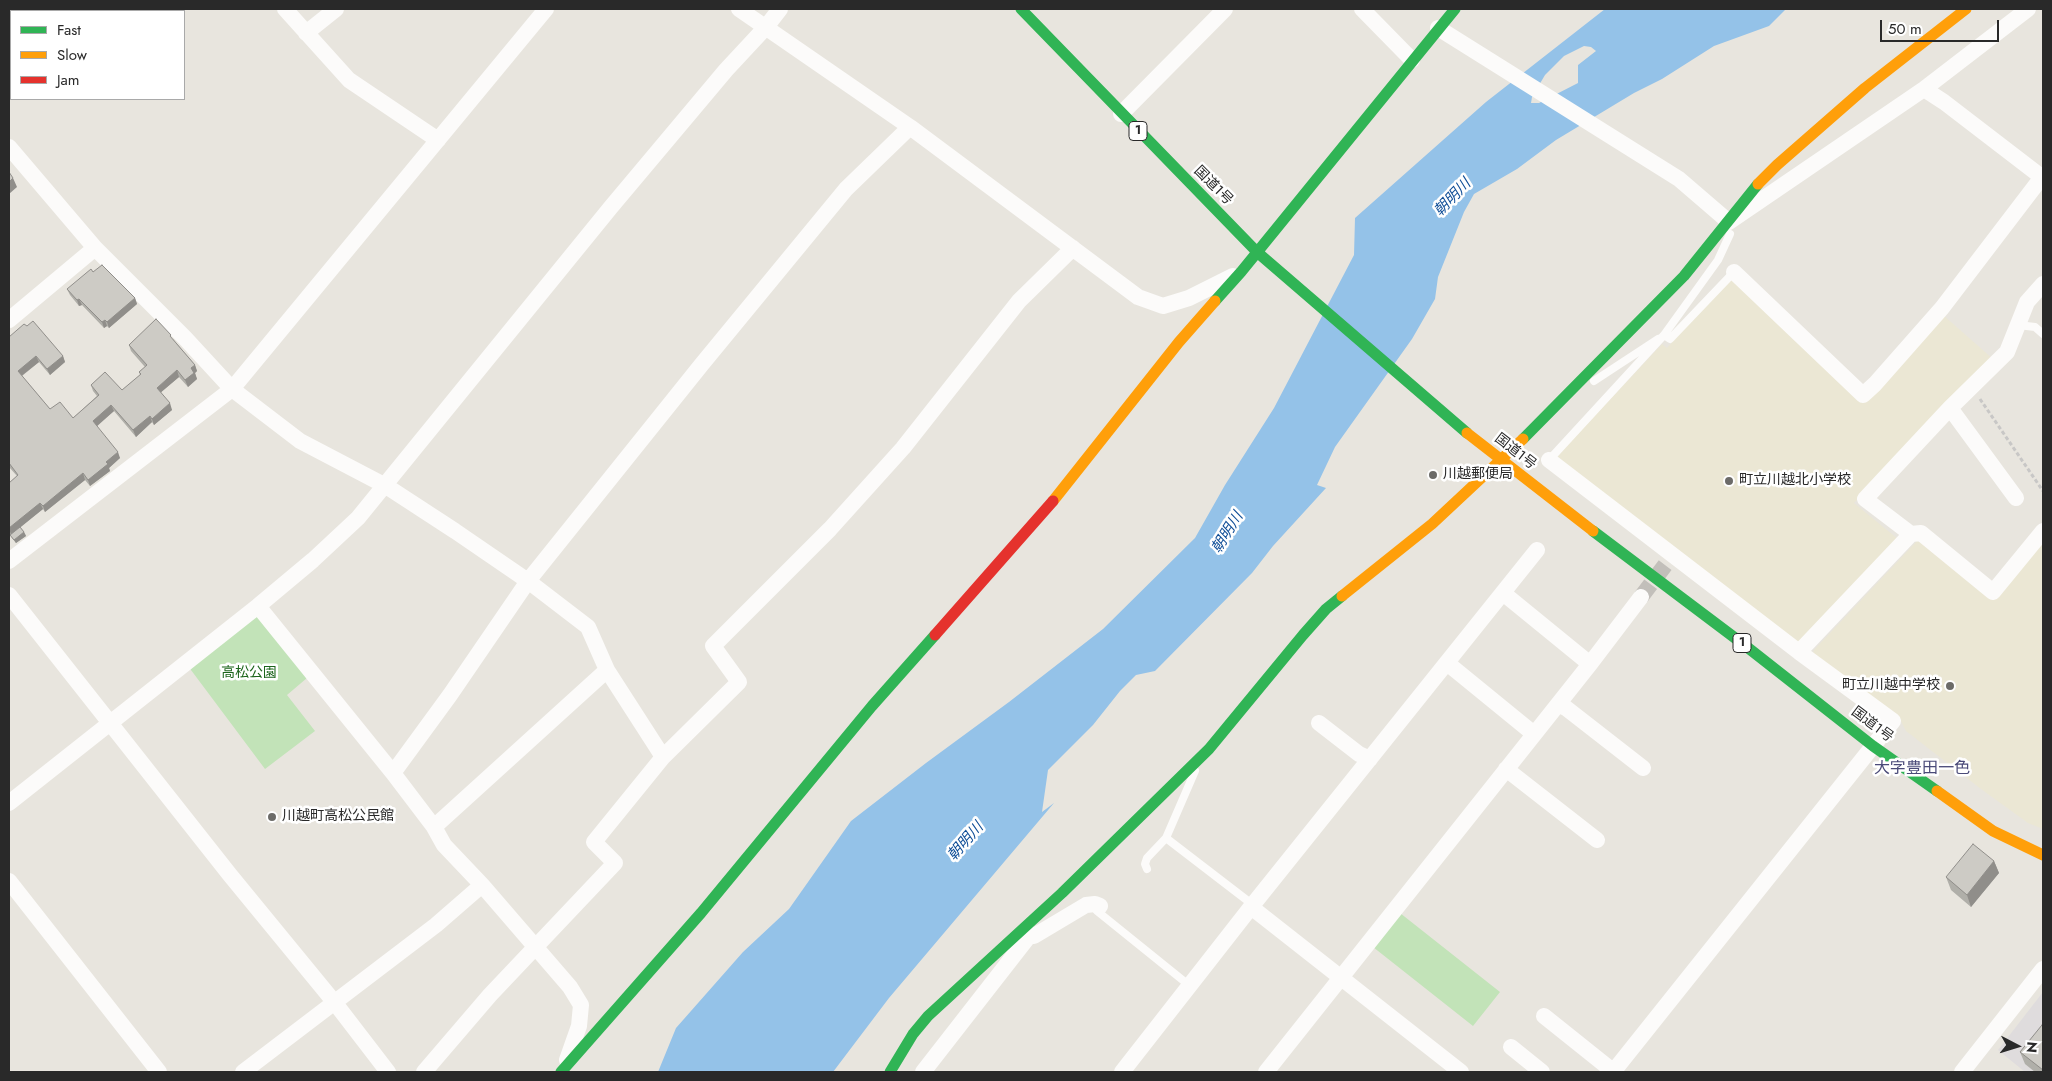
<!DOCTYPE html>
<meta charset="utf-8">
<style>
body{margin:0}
#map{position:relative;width:2052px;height:1081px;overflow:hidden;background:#e8e5de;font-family:Jost,sans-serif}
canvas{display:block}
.frame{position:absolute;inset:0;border:10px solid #292929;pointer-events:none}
.legend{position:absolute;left:10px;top:10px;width:175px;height:90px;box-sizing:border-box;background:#fff;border:1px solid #a9a9a9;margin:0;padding:6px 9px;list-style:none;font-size:15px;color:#292929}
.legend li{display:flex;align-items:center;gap:10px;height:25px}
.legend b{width:25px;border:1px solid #a9a9a9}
.north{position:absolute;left:1992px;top:1021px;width:50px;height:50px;-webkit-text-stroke:4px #fff;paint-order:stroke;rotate:95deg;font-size:14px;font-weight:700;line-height:20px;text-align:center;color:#292929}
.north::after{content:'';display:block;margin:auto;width:18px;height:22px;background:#292929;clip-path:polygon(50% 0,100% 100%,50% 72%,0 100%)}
.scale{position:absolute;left:1880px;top:20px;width:119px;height:22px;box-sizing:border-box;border:2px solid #292929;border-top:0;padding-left:6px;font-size:15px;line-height:18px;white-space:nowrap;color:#292929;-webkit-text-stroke:4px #fff;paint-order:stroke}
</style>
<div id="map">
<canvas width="2052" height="1081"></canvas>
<div class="frame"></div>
<ul class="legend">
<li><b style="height:6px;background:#30b455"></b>Fast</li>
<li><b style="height:6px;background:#ff9f0a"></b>Slow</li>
<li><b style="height:6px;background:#e5322d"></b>Jam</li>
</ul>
<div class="north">N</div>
<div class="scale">50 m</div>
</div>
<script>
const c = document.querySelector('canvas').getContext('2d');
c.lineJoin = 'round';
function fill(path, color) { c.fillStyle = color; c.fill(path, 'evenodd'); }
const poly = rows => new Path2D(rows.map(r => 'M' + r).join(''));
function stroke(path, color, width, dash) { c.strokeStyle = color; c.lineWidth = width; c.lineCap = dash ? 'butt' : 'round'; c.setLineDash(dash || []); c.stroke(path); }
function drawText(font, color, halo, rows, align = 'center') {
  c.font = font + ' Jost,"Noto Sans JP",sans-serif'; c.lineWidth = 5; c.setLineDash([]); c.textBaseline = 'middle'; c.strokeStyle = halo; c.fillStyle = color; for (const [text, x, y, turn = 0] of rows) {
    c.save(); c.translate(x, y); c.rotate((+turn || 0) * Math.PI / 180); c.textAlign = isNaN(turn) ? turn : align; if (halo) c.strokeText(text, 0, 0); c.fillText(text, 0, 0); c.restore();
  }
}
const industrial = poly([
 [2043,992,2043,1072,2025,1072,1998,1050]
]);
const education = poly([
 [1731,277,1863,401,1943,315,1993,359,1854,503,1898,539,1800,644,1554,459,1662,344,1667,348],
 [2043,539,2043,829,2028,823,1981,789,1906,731,1900,719,1813,653,1814,650,1917,541,1920,542,1992,600]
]);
const green = poly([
 [257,613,307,678,287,695,315,731,265,769,188,666],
 [1400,913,1500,992,1473,1026,1373,947]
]);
const water = poly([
 [1605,9,1786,9,1769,26,1714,46,1662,79,1634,93,1556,140,1517,169,1474,194,1464,212,1438,277,1435,299,1412,339,1335,447,1317,485,1326,488,1273,546,1252,573,1155,671,1136,675,1120,691,1093,725,1048,770,1042,812,1054,803,889,998,833,1072,658,1072,676,1028,743,952,789,909,851,821,926,763,1009,702,1103,629,1195,538,1225,485,1274,408,1354,255,1355,218,1486,102],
 [1584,46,1591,47,1596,51,1578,65,1578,83,1539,103,1531,103,1532,97,1545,75,1564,56]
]);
const streetTunnel = poly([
 [1641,597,1669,560]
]);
const path = poly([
 [1980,399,2043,491]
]);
const lane = poly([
 [1730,234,1718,260,1664,335,1670,339,1734,272],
 [2018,325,2035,327,2043,334],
 [1594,381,1658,339],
 [1549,460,1664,335],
 [1166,838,1248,901,1251,907],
 [1147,869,1145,864,1147,858,1166,838,1195,771],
 [1097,911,1190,986]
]);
const street = poly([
 [285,9,349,80,438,140],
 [739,9,910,127,1138,297,1163,306,1189,298,1233,276],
 [1362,9,1412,60],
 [1438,28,1679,179,1729,222,1924,89,2028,9],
 [306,33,336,9],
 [1924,89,1944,102,2043,178],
 [1121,114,1225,9],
 [9,147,95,248,185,338,232,389,300,441,386,486,455,531,528,581,588,627,607,670,663,757],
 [1734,272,1863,395,1875,384,1942,308,2042,177],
 [9,320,95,248],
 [1950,408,2016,498],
 [1549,460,1799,652],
 [1911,534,1865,499,1950,408,2007,352,2027,302,2043,284],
 [9,561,232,389,546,9],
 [1503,593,1590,664],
 [9,595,230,875,335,1003,388,1072],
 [1447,663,1534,734],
 [1558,704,1566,708,1643,768],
 [1319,723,1359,754,1370,759],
 [1506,769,1597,840],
 [393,773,450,695,528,581,702,364,846,189,910,127],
 [9,803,258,606,313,560,358,518,611,207,726,70,766,27,780,9],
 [434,827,607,670],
 [9,881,159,1072],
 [482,885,570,987,581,1005,579,1026,567,1060],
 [1251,907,1461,1072],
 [1029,936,1034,936,1086,905,1095,904,1100,906],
 [1544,1016,1614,1072],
 [1511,1047,1542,1072],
 [243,1072,436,925,482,885,444,845,434,827,393,773,258,606],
 [424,1072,490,995,615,863,594,842,663,757,739,682,713,646,830,529,903,448,1019,301,1073,248],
 [923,1072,1029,936,1027,930],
 [1122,1072,1251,907,1537,550],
 [1266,1072,1590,664,1641,597],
 [1613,1072,1893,721,1799,652,1911,534,1921,533,1993,592,2043,531],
 [1962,1072,2043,969]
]);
const fast = poly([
 [1021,9,1257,252,1467,433],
 [1215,301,1241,272,1455,9],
 [1523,439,1684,276,1758,184],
 [1593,531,1747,647,1873,746,1937,791],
 [561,1072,701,913,872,706,935,635],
 [890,1072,913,1034,928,1016,1062,893,1209,749,1303,635,1326,609,1342,596]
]);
const slow = poly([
 [1758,184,1777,165,1865,88,1966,9],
 [1467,433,1593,531],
 [1053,501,1179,342,1215,301],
 [1342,596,1432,524,1523,439],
 [1937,791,1993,831,2043,855]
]);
const jam = poly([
 [935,635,1053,501]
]);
const wall = poly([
 [93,272,135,298,137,304,109,328,107,326,104,328,82,305,79,306,70,295,67,289],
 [27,326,63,356,65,362,50,375,39,362,22,376,50,409,73,418,97,396,93,391,91,385,122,390,140,375,139,372,145,367,131,351,129,345,173,339,195,365,197,371,195,373,197,379,188,387,179,377,161,392,172,410,154,425,152,422,136,437,114,411,96,426,120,458,109,468,110,471,90,486,85,480,45,512,43,509,20,527,24,532,26,536,16,543,12,538,11,535,9,532,9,483,17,476,9,467,9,337],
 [1994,861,1999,873,1971,907,1951,890,1946,877],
 [2043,1026,2043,1072,2035,1072,2025,1064,2020,1052]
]);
const shadedWall = poly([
 [13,178,17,187,9,194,9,182],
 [135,298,137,304,109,328,107,322],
 [79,299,82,305,79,306,77,300],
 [105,320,107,326,104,328,102,322],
 [36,356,39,362,20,377,18,371],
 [63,356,65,362,50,375,47,369],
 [195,365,197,371,195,373,197,379,188,387,185,380,191,368],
 [177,370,179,377,159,394,157,388],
 [170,403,172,410,154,425,152,419],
 [111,405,114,411,95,428,93,421],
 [150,416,152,422,136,437,133,430],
 [118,452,120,458,109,468,110,471,90,486,88,480,106,462],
 [83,473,85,480,45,512,43,506],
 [40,503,43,509,11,535,9,528],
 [24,532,26,536,16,543,14,540],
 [1994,861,1999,873,1971,907,1967,895]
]);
const building = poly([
 [9,172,13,178,9,182,9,172],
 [102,265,135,298,107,322,105,320,102,322,79,299,77,300,67,289,91,269,93,272,102,265],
 [156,319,171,335,170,336,195,365,191,368,194,373,185,380,177,370,157,388,170,403,152,419,150,416,133,430,111,405,93,421,118,452,106,462,108,464,88,480,83,473,43,506,40,503,9,528,9,483,18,475,9,463,9,337,24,324,27,326,33,321,63,356,47,369,36,356,18,371,50,409,60,402,73,418,99,395,91,385,105,372,122,390,141,374,139,372,147,365,129,345,156,319],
 [20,527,24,532,14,540,10,535,20,527],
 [1973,844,1994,861,1967,895,1946,877,1973,844],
 [2042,1025,2043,1026,2043,1070,2020,1052,2042,1025]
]);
const markers = [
 [1433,475,5,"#6c6b68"],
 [1729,481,5,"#6c6b68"],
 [1950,686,5,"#6c6b68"],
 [272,817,5,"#6c6b68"]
];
const shields = [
 [1138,131,18],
 [1742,643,18]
];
const shieldNames = [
 ["1",1138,131],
 ["1",1742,643]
];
const streetNames = [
 ["国道1号",1213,186,45],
 ["国道1号",1515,452,38],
 ["国道1号",1872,725,37]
];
const poiNames = [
 ["川越郵便局",1443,475],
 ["町立川越北小学校",1739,481],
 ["町立川越中学校",1940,686,"right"],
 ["川越町高松公民館",282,817]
];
const parkNames = [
 ["高松公園",249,674]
];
const waterNames = [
 ["朝明川",1453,198,-46],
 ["朝明川",1228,533,-58],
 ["朝明川",966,842,-49]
];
const quarterNames = [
 ["大字豊田一色",1922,769]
];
fill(industrial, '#dfdcdd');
fill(education, '#ebe7d4');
fill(green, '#c2e3b8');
fill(water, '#94c2e8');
stroke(streetTunnel, '#c2bfba', 16, [16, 8]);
stroke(path, '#c8c7c6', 3, [4, 2.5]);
stroke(lane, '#fcfbfa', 8);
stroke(street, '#fcfbfa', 16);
stroke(fast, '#30b455', 11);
stroke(slow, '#ff9f0a', 11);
stroke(jam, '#e5322d', 11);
fill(wall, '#b0afa9');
fill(shadedWall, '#908e8a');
fill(building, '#cdcbc5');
stroke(building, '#908e8a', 1);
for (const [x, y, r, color] of markers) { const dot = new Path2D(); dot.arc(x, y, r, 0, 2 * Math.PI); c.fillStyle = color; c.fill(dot); stroke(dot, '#fff', 2); }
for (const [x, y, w] of shields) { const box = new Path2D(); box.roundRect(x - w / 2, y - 9.5, w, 19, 4); c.fillStyle = '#fff'; c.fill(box); stroke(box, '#292929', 1); }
drawText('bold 12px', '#292929', null, shieldNames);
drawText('14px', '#292929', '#fff', streetNames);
drawText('14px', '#292929', '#fff', poiNames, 'left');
drawText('14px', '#1c641b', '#fff', parkNames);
drawText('italic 15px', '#104e97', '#fff', waterNames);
drawText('16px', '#4b4b79', '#fff', quarterNames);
</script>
